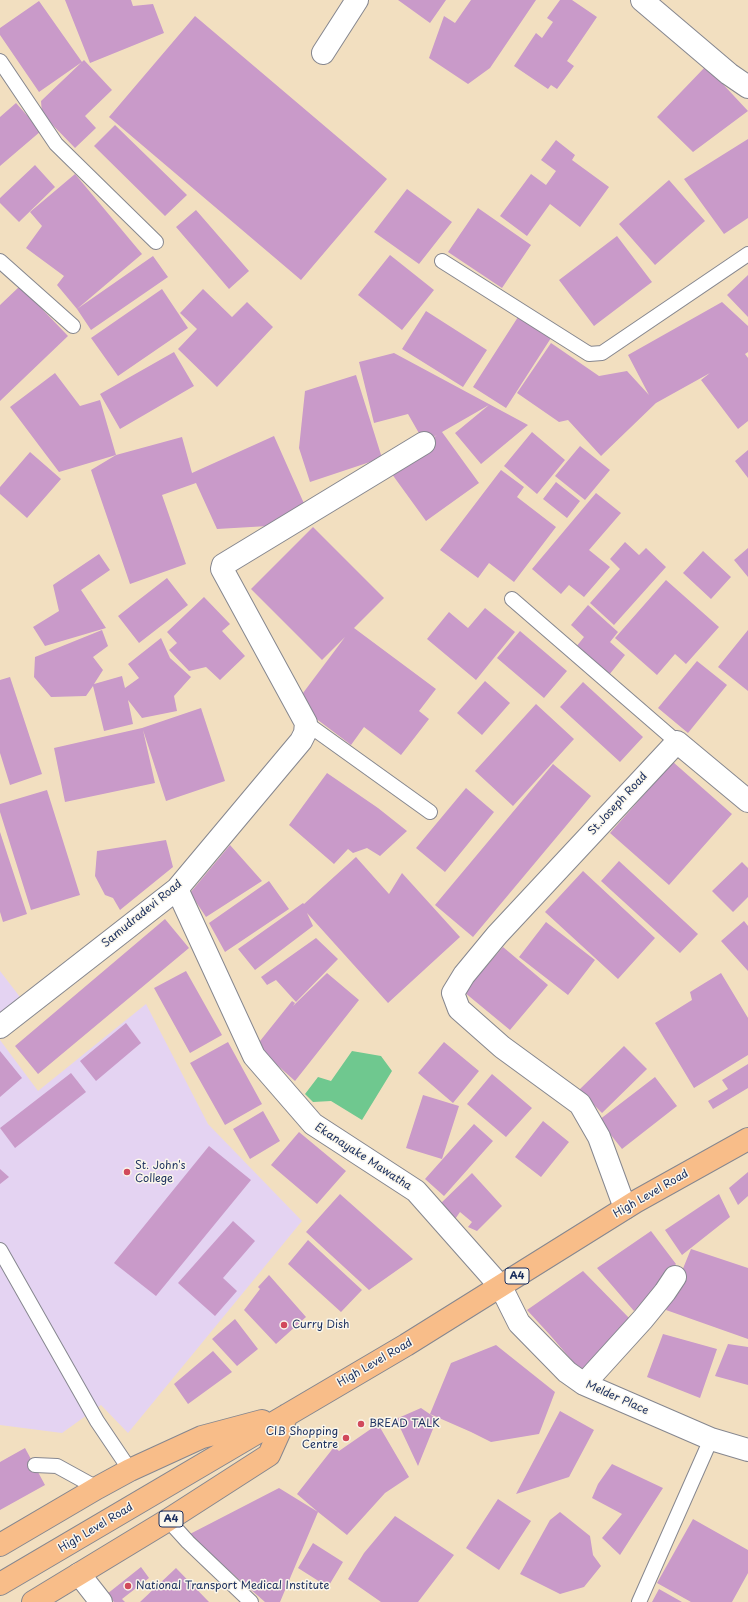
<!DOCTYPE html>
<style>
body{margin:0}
canvas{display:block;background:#f2dfc0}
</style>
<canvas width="748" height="1602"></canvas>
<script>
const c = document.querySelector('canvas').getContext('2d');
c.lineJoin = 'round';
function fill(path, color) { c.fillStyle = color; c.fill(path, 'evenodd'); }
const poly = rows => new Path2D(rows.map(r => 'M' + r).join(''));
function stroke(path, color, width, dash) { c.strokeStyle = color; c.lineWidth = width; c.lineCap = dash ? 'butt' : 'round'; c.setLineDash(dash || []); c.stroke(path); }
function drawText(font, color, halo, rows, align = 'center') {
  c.font = font + ' "Playpen Sans",sans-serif'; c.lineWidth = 3; c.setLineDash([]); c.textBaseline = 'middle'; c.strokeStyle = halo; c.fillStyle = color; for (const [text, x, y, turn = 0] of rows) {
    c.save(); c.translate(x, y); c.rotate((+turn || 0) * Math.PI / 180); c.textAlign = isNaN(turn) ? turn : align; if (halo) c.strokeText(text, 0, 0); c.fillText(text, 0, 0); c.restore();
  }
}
const built = poly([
 [0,971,20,997,0,1014],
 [146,1004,208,1124,302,1221,128,1433,101,1405,62,1433,0,1425,0,1040,38,1091]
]);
const green = poly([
 [352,1051,381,1056,392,1071,362,1120,331,1101,313,1102,305,1094,318,1077,331,1081]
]);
const building = poly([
 [65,0,131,0,133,6,153,4,164,33,90,63],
 [398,0,446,0,430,23],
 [471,0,536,0,490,68,468,84,429,58,444,16,455,23],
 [560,0,572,0,597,17,567,61,574,66,557,89,551,85,548,89,514,66,536,33,542,38,553,22,547,18],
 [39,1,82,62,39,92,0,35,0,28],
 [195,16,387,179,301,280,109,117],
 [84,60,112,90,85,116,96,128,75,148,42,114,41,101],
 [706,66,748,111,693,152,657,117],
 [16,103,41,131,0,166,0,117],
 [115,125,187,195,165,216,94,146],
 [748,139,748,218,724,234,684,179],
 [556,140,575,155,572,160,609,187,580,227,550,204,527,236,500,216,531,174,546,185,556,171,541,160],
 [35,165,55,187,19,222,0,203,0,198],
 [75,174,142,254,77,309,57,285,64,276,26,248,42,226,30,212],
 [669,180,705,221,655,265,619,224],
 [407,189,452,222,419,264,374,232],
 [478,208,531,245,502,288,448,252],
 [196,210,249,271,229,289,176,227],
 [617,236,652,282,594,326,559,280],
 [390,255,434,290,402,330,358,295],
 [153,256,168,277,91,330,77,309],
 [748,275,748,317,727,295],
 [20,286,68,336,0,401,0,305],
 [162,289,188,328,118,376,91,338],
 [203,289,232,317,247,302,273,327,217,387,178,349,197,329,180,313],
 [722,302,748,326,748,352,745,354,748,358,748,421,738,429,701,380,710,373,656,403,601,456,568,420,559,422,517,393,551,343,599,376,627,371,649,395,628,355],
 [426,311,487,350,463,387,402,349],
 [518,317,551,338,506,408,473,387],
 [174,352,194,386,120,429,100,394],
 [394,353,528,425,481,464,455,433,489,405,442,432,479,483,426,521,389,470,437,435,424,442,408,414,374,423,359,362],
 [55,373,80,406,100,400,116,455,59,472,10,407],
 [356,375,382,458,310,482,299,448,305,391],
 [532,432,565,460,537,494,504,466],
 [274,436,306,508,268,526,217,529,196,483,162,495,186,564,130,584,91,470,116,455,182,437,192,473],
 [580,446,610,470,585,500,555,476],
 [748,450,748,478,735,461],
 [30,452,61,479,27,518,0,494,0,487],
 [501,470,524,487,517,497,556,527,514,582,489,563,478,578,440,550],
 [556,482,580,501,567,518,543,499],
 [596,493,621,513,589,550,610,567,584,597,569,585,561,594,532,569],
 [313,527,384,598,354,628,436,689,419,711,429,719,401,755,364,727,351,745,298,705,300,697,345,637,322,660,251,589],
 [625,542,639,555,646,548,666,567,614,625,590,603,620,569,610,559],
 [748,548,748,577,734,560],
 [703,551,731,577,711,599,683,573],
 [99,554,110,570,81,590,106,628,45,646,33,627,59,611,53,585],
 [167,578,188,605,139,643,118,616],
 [666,580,719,627,686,664,675,654,657,675,615,638],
 [204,597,230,624,222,631,245,656,220,680,206,667,189,671,169,650,177,643,167,632],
 [588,605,618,632,610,642,625,655,609,675,576,647,584,637,571,625],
 [485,608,515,632,476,680,427,639,449,612,468,628],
 [102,630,108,646,93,657,103,670,94,684,122,676,125,688,139,678,128,664,161,638,170,658,191,677,174,696,177,711,142,718,128,700,133,724,104,731,93,686,86,696,51,697,34,677,35,657],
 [748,630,748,691,718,667],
 [520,631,567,671,544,698,497,658],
 [697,661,727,685,688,733,658,708],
 [10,677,42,774,10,785,0,753,0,680],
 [485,681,510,703,482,735,457,713],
 [583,682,643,737,620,762,560,707],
 [536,704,574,739,513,806,475,771],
 [201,708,225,781,166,801,143,730,155,783,65,802,54,748,142,728],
 [673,762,732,814,669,885,610,833],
 [553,764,591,796,473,937,435,905],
 [327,773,378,808,407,831,380,856,367,848,353,853,348,849,334,864,289,825],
 [466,788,494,812,445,872,416,848],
 [47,790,80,895,31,910,0,812,0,804],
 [0,832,27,914,3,922,0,912],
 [166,840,173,867,120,910,113,898,105,895,95,876,97,851],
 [230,845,262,881,206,917,190,893],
 [356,857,389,894,402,873,460,937,388,1003,307,913,313,926,255,970,238,949,303,903,304,904],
 [619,861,698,934,680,953,601,881],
 [742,862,748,868,748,897,733,912,712,891],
 [583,871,655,938,618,979,545,912],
 [269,881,289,909,225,952,209,923],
 [165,919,189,948,38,1074,15,1046],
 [744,921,748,926,748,971,721,941],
 [546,922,595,960,568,995,519,957],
 [316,938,338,959,296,1002,276,980,267,985,261,977],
 [503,947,548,985,510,1030,464,992],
 [186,971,222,1035,190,1053,154,988],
 [327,973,359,1000,295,1081,256,1046,292,1001,295,1003,293,1006],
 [721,973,748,1018,748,1055,694,1088,655,1023,692,1000,690,992],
 [126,1023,141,1043,96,1081,80,1061],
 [228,1042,262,1104,225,1125,190,1063],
 [444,1042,479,1071,453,1103,418,1073],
 [624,1046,647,1069,602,1113,579,1090],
 [0,1051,22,1078,0,1097],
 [748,1064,748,1088,713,1109,708,1101,728,1089,722,1080],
 [71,1073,86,1092,15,1148,0,1128],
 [492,1074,532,1108,506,1137,467,1104],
 [655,1077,677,1106,622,1149,599,1120],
 [423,1095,459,1106,442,1159,406,1148],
 [263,1111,280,1141,250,1159,233,1129],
 [543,1121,569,1142,541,1177,515,1157],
 [474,1124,493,1141,444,1196,425,1179],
 [299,1132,346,1171,317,1204,271,1165],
 [209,1146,251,1180,156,1296,114,1263],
 [0,1169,9,1177,0,1184],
 [748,1172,748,1196,738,1205,729,1188],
 [472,1173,502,1206,477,1231,468,1227,472,1222,460,1212,453,1222,439,1205],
 [340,1194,413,1259,369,1290,306,1232],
 [719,1194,730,1217,682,1255,665,1230],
 [233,1221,255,1241,223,1278,237,1291,215,1316,178,1283],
 [651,1231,676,1264,634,1311,597,1268],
 [308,1240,362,1290,341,1312,288,1264],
 [691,1249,748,1268,748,1339,666,1310],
 [583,1271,633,1322,581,1371,550,1335,527,1310],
 [269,1275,306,1317,276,1344,244,1310,260,1289,258,1287],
 [235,1319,258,1349,237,1366,212,1339],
 [663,1334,717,1349,700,1398,647,1377],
 [728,1344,748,1347,748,1385,715,1376],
 [496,1345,555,1392,539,1434,491,1442,471,1432,430,1414,451,1363],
 [213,1351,232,1372,188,1404,174,1384],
 [421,1408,437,1419,418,1466,396,1419],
 [560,1411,594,1430,569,1477,516,1494],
 [378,1424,409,1477,385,1493,347,1535,318,1512,280,1602,265,1602,188,1535,279,1488,318,1512,297,1494,334,1447,339,1451],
 [25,1448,45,1485,0,1510,0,1462],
 [612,1464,663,1488,620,1555,602,1538,622,1514,592,1498,598,1484],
 [498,1499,531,1521,499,1570,466,1548],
 [560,1512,590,1536,593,1555,601,1566,584,1587,560,1594,520,1574,550,1520],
 [395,1516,454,1555,418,1602,381,1602,348,1579,364,1553],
 [693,1519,748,1550,748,1573,732,1602,691,1602,657,1583],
 [313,1543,343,1562,328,1587,298,1568],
 [141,1567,149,1578,122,1599,125,1602,114,1602,107,1594],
 [176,1568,209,1602,140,1602],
 [659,1589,682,1602,652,1602]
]);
const service = poly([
 [0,61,56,144,156,242],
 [0,261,73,326],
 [442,261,589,354,602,353,748,254],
 [512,599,677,742],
 [306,723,430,812],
 [0,1250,97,1421,130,1470],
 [35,1465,57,1466,97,1488],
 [168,1520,188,1542,251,1602],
 [639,1602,711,1439]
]);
const minor = poly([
 [323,53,357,0],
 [177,889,254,1056,313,1124,416,1191,501,1287,519,1323,567,1372,584,1384,711,1439,748,1450],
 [0,1027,177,889,301,741,305,733,306,723,222,569,223,565,424,443],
 [625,1208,599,1137,580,1104,502,1047,459,1009,453,993,464,975,497,935,677,742,748,801],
 [584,1384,643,1319,665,1292,675,1277],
 [79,1574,101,1602]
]);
const tertiary = poly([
 [642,0,729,74,748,87]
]);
const trunk = poly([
 [0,1545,97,1488,130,1470,202,1437,262,1421],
 [0,1584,406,1345,635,1202,748,1139],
 [33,1602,168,1520,269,1455,287,1415]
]);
const markers = [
 [127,1172,4,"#d1495b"],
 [284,1325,4,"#d1495b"],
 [361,1424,4,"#d1495b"],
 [346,1438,4,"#d1495b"],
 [128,1586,4,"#d1495b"]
];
const shields = [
 [517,1276,24],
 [171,1519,24]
];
const shieldNames = [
 ["A4",517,1276],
 ["A4",171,1519]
];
const streetNames = [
 ["St.Joseph Road",618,804,-47],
 ["Samudradevi Road",142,914,-39],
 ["Ekanayake Mawatha",363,1157,33],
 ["High Level Road",651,1194,-30],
 ["High Level Road",375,1363,-30],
 ["Melder Place",617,1398,24],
 ["High Level Road",96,1528,-31]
];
const poiNames = [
 ["St. John's",135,1166],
 ["College",135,1179],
 ["Curry Dish",292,1325],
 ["BREAD TALK",369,1424],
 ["CIB Shopping",338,1432,"right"],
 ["Centre",338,1445,"right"],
 ["National Transport Medical Institute",136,1586]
];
fill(built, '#e4d3f2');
fill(green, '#6fc88f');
fill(building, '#c99ac9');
stroke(service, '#86878f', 16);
stroke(minor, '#86878f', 24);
stroke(tertiary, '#86878f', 24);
stroke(trunk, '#86878f', 24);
stroke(service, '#fff', 14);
stroke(minor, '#fff', 22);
stroke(tertiary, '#fff', 22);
stroke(trunk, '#f8bd89', 22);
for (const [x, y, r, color] of markers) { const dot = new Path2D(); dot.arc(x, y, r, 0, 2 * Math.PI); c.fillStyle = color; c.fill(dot); stroke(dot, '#fbf7ec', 1.5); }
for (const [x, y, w] of shields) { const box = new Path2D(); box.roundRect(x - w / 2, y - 8, w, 16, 3); c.fillStyle = '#fbf7ec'; c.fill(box); stroke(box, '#1b2f5e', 1); }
drawText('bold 10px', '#1b2f5e', null, shieldNames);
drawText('11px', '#1b2f5e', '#fbf7ec', streetNames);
drawText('11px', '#1b2f5e', '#fbf7ec', poiNames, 'left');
</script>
